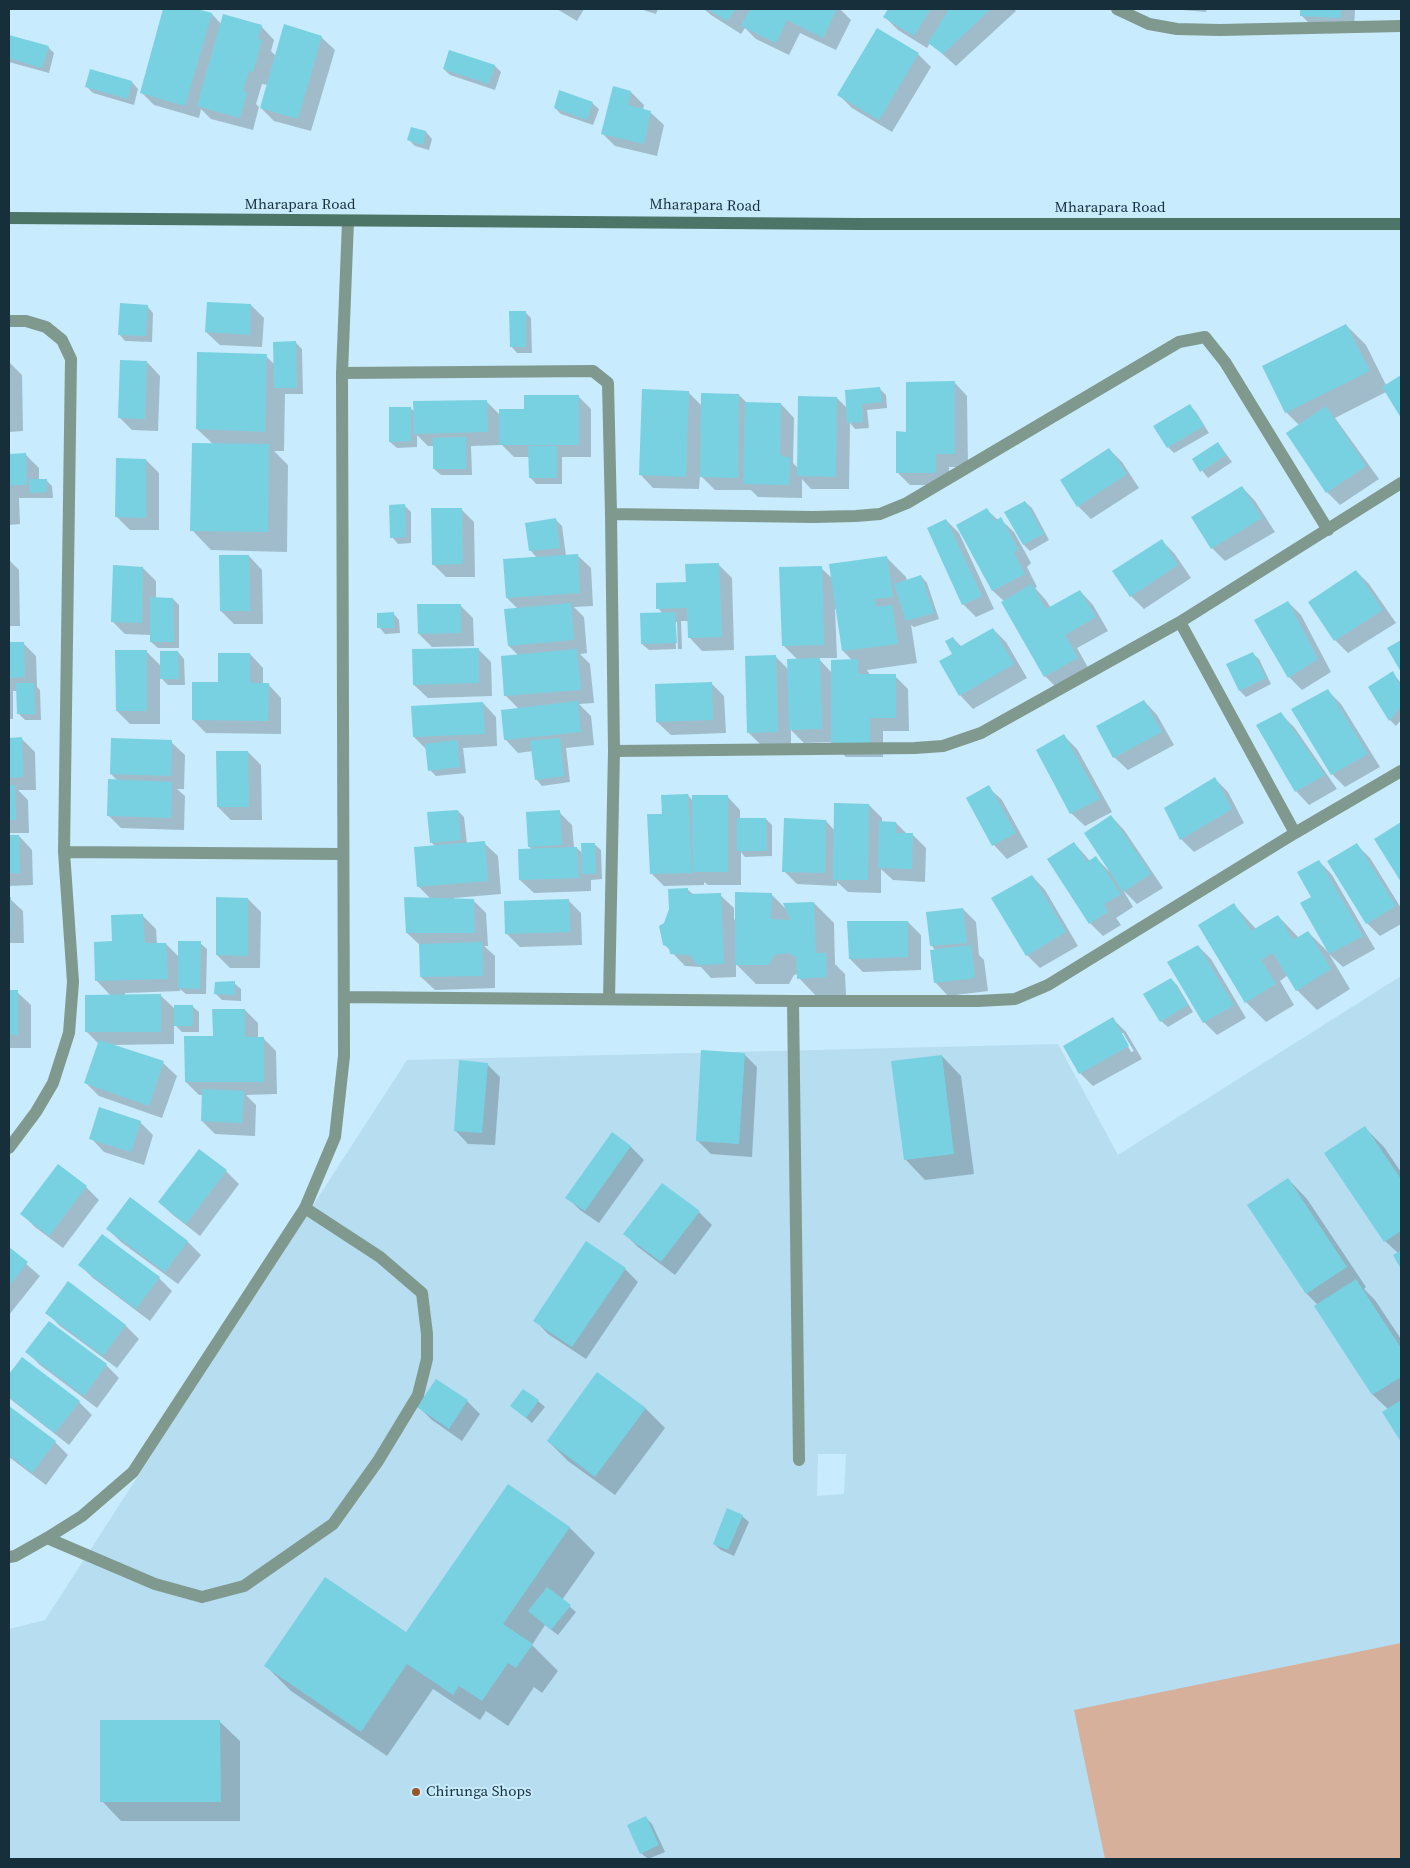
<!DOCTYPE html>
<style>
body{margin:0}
#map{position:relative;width:1410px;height:1868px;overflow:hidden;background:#c8ebfd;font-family:"Source Serif 4",serif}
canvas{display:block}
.frame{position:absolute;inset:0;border:10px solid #172f3a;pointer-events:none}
</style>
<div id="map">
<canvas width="1410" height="1868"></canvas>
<div class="frame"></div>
</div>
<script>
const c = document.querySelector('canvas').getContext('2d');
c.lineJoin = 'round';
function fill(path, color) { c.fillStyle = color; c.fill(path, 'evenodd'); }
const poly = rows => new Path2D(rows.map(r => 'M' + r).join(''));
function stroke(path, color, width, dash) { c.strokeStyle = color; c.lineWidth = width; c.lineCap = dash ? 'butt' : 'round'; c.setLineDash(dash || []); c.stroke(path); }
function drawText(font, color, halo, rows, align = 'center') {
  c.font = font + ' "Source Serif 4",serif'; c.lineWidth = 4; c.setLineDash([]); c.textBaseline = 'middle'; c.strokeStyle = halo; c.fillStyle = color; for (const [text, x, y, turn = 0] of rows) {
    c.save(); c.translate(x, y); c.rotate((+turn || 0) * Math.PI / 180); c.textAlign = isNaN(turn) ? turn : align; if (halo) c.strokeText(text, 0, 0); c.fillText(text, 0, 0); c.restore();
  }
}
const built = poly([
 [1401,976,1401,1859,9,1859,9,1629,45,1620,407,1060,1058,1044,1118,1155],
 [818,1454,846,1454,844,1494,817,1496]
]);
const green = poly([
 [1401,1643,1401,1859,1105,1859,1074,1710]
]);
const shadow = poly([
 [165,9,193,9,212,14,221,24,261,26,274,40,271,51,276,56,321,37,335,50,311,131,274,121,261,108,268,85,262,84,256,104,259,107,253,130,211,119,201,109,199,118,154,105,141,92],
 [557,9,584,9,577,21],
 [643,9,658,9,656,14,646,11],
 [704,9,840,9,851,20,836,50,800,33,789,55,756,39,745,28,741,34,711,15],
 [890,9,1013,9,1016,11,956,66,930,43,927,48,898,30,885,17],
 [1170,9,1207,9,1206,12],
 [1301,9,1355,9,1354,31,1314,28,1301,15],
 [9,36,48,47,54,53,49,73,9,62],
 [450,52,495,66,501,72,495,90,450,75,444,69],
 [918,54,931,67,892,132,852,108,839,95],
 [91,71,132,82,138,89,134,105,93,93,87,87],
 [631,92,644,105,643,110,650,112,664,125,657,156,615,146,602,133],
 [592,103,599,109,593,125,561,114,555,108],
 [412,128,426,132,432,139,429,150,415,146,409,140],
 [251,305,264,318,262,347,220,345,206,332],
 [147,306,153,313,152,342,125,341,119,334],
 [525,312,531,318,532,353,517,353,511,346],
 [1346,325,1366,345,1386,385,1401,376,1401,416,1386,392,1335,418,1379,479,1340,505,1327,492,1300,426,1286,412],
 [296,343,302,349,303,394,285,394,284,451,274,451,288,465,287,552,211,550,192,530,213,444,197,429,266,356,275,365],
 [9,362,22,375,23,431,9,432],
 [147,362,160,376,158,431,132,430,119,417],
 [954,382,967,396,968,467,949,467,949,485,910,485,897,472],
 [880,389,886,395,887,408,867,410,869,428,855,429,850,423,849,489,811,489,802,479,802,498,758,497,751,490,715,490,700,475,699,489,653,488,640,474,689,393,702,406,739,395,747,403,781,404,794,418,793,463,798,468,837,398,848,409],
 [578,396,591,409,591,457,562,457,562,484,536,484,530,477,530,457,514,457,502,445,471,446,472,475,441,475,434,469,434,446,428,446,417,435,417,447,397,448,390,442,410,408,415,412,486,401,500,415],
 [1190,406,1196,412,1209,433,1174,453,1168,447],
 [1218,443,1232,462,1208,478,1193,459],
 [1109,449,1122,462,1139,488,1091,519,1078,506],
 [9,455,26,455,39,468,39,480,46,480,52,486,53,498,19,498,20,524,9,525],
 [146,460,159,473,159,530,130,530,117,517],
 [1242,487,1255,501,1275,532,1225,561,1212,548],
 [1025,502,1032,508,1049,540,1030,551,1024,545,1006,513],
 [405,506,411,512,411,543,398,544,392,537],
 [461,509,474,522,475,577,446,577,433,564],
 [987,510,998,520,1000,519,1014,532,1031,563,1027,567,1037,587,1035,588,1045,599,1051,608,1080,591,1093,605,1108,631,1077,648,1090,671,1058,689,1045,676,1004,601,993,591,958,526],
 [556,520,562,526,566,556,577,555,591,568,593,606,574,607,584,617,587,653,580,654,590,664,594,703,579,704,591,716,594,745,566,748,570,782,542,786,536,779,533,751,518,753,505,739,519,709,505,695,518,655,509,646,518,609,507,598,537,558,531,551],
 [946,520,959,533,994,609,976,617,963,604],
 [1161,540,1174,553,1191,578,1144,609,1131,596],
 [249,556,262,570,263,624,234,624,221,611],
 [886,557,906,577,907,581,921,576,927,583,939,619,914,627,911,625,917,663,867,670,871,676,895,676,908,689,909,731,883,731,883,757,846,757,833,744,833,742,804,743,791,730,791,744,761,745,748,732,776,657,788,669,798,660,783,645,821,568,833,579],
 [835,609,837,609,843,651,853,661,832,673,818,658,837,658],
 [9,560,19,570,20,626,9,626],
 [719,565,732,578,734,650,702,651,689,637,689,621,681,621,682,649,678,649,677,622,675,622,676,649,649,650,642,644,663,614,658,608],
 [143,568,156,581,156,599,173,599,179,605,179,648,158,648,151,642,152,635,125,634,112,621],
 [1356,571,1369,584,1396,623,1348,653,1335,640],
 [1288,602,1301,615,1331,672,1302,690,1289,677],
 [460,605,473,618,474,646,432,647,419,634],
 [393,613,399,620,400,633,385,634,379,627],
 [993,629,1006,642,1027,678,973,709,960,695,941,662,954,654,953,638,962,647],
 [23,643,36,656,37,687,40,690,41,720,25,720,19,714,18,691,13,691,13,719,9,719,9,644],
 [478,649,491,662,492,696,428,698,414,685],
 [147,652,161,666,178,652,184,659,185,685,168,685,160,677,160,724,130,724,117,711],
 [1252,653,1259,659,1271,684,1246,697,1240,691,1228,665],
 [250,654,263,668,263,684,268,684,281,698,281,734,206,733,193,720,219,684],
 [1392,672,1401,683,1401,720,1396,726,1390,720,1370,687],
 [711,683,724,696,726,733,671,735,657,722],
 [1328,691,1341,704,1380,767,1345,787,1332,774],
 [1144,701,1157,715,1174,745,1128,770,1114,757,1098,727],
 [483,703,496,717,497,746,463,748,466,773,436,776,430,770,427,750,414,737],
 [1281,714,1294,727,1337,789,1309,805,1296,791],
 [1064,736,1077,749,1112,812,1085,826,1071,813],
 [21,738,35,752,36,790,18,790,28,800,29,833,9,833,9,739],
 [171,742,185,755,184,789,177,789,185,796,184,830,121,828,108,815,118,781,111,774],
 [248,752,261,765,262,820,231,820,218,807],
 [1214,778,1228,792,1244,823,1194,852,1181,839],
 [988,787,1002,800,1028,847,1007,859,994,845,967,798],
 [688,795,693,801,727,796,740,810,740,819,766,819,772,825,772,856,745,857,741,852,741,885,708,885,704,882,704,885,664,886,651,873,663,815],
 [869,805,882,818,882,823,896,823,907,834,913,835,926,848,925,882,893,880,881,869,881,893,848,892,837,882,837,886,797,884,784,871,826,821,835,831],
 [458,811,464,817,467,844,484,843,498,856,501,894,454,898,454,899,473,900,486,913,488,946,484,946,495,956,495,988,435,990,421,977,421,946,407,933,431,899,418,886,435,846,431,842],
 [559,812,572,825,574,848,577,848,582,853,594,844,601,850,602,879,591,880,591,891,534,893,520,880,532,850,529,846],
 [1111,816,1124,830,1163,888,1137,904,1123,890,1133,907,1116,918,1121,925,1103,936,1090,923,1074,843,1090,861,1096,858,1109,871],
 [1401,823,1401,880,1375,839],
 [19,836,32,850,33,885,9,886,9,837],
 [1357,845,1370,858,1401,908,1401,924,1380,936,1367,923],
 [1319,861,1332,875,1375,949,1343,967,1329,954,1350,989,1317,1010,1297,990,1288,975,1280,981,1294,1005,1266,1022,1246,1002,1234,905,1257,930,1278,916,1299,938,1308,932,1329,953,1312,897],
 [1032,876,1045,890,1078,946,1040,968,1027,955],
 [687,889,694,895,720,895,734,908,734,920,771,894,787,910,814,903,834,923,835,964,845,974,846,996,818,998,799,978,798,974,794,975,789,984,756,984,736,964,736,977,711,978,701,967,685,966,664,944,665,924],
 [9,898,23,911,24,943,9,943],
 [248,899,261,912,260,968,230,968,217,955],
 [568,900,581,913,582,945,520,947,507,934],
 [963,909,976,922,979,955,984,960,988,991,948,996,935,982,936,951,931,945],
 [143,916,156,929,157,945,166,944,180,958,200,943,207,949,206,994,186,994,180,989,180,991,125,993,125,995,160,995,176,1010,192,1006,199,1012,199,1032,182,1032,174,1024,174,1044,111,1045,163,1063,177,1076,162,1118,99,1096,86,1083,99,1044,86,1031,111,996,96,980,113,942],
 [908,922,921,935,921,970,863,972,850,959],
 [1198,946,1211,959,1246,1018,1217,1035,1204,1022],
 [1171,979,1177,985,1193,1012,1168,1027,1161,1021,1145,995],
 [234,983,241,989,241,1001,222,1000,216,994],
 [9,992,17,992,31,1005,31,1048,9,1048],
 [245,1010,258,1023,258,1038,263,1038,276,1051,277,1094,246,1095,256,1105,255,1136,215,1134,202,1121,203,1095,199,1095,186,1082,214,1037],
 [1113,1019,1126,1032,1142,1059,1093,1086,1080,1073],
 [1121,1033,1123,1033,1134,1051,1131,1052],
 [744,1054,757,1067,752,1157,711,1154,698,1141],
 [942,1056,961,1076,974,1174,925,1180,906,1160,893,1062],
 [487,1064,500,1077,495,1145,468,1144,455,1130],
 [140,1122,153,1135,144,1165,104,1152,91,1138],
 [1364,1127,1384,1147,1401,1172,1401,1266,1394,1256,1398,1253,1385,1241,1325,1154],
 [612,1134,631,1147,644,1160,599,1223,580,1210,567,1197],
 [199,1151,226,1171,239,1184,200,1236,173,1215,159,1202],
 [1288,1179,1307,1199,1366,1287,1364,1289,1375,1300,1401,1339,1401,1439,1384,1412,1388,1409,1373,1395,1316,1307,1318,1305,1307,1294,1248,1205],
 [86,1187,99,1200,63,1248,35,1227,22,1214],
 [131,1199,188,1242,201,1255,178,1284,121,1242,108,1229],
 [699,1212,712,1225,675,1275,638,1247,625,1234],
 [9,1249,40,1276,9,1315],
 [80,1265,159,1278,172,1291,150,1321,93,1278],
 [625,1269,638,1282,586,1359,548,1334,535,1320],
 [69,1283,126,1326,139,1339,117,1368,60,1326,46,1312],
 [49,1322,106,1365,119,1378,97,1408,40,1365,27,1352],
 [22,1359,79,1402,92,1415,69,1445,9,1398,9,1377],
 [467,1401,480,1414,462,1441,432,1420,419,1407],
 [538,1401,545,1407,532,1423,512,1406],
 [9,1407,55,1442,68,1455,46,1485,9,1457],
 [645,1408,665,1428,615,1495,568,1461,548,1441],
 [742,1516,749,1522,734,1556,721,1550,714,1544],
 [569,1527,595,1553,562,1600,576,1612,558,1635,545,1625,532,1645,558,1671,542,1693,534,1687,508,1726,486,1711,480,1720,433,1689,387,1756,291,1691,266,1666,406,1634],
 [220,1722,240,1741,240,1821,121,1821,102,1801],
 [646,1818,652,1824,665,1852,648,1859,641,1853]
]);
const building = poly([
 [163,9,197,9,212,13,185,106,140,93],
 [707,9,736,9,727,21],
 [750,9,837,9,823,38,787,20,776,43,741,26],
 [888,9,931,9,914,36,883,17],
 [949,9,991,9,943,54,928,43],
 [1300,9,1341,9,1341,18,1300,16],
 [223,14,262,25,258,39,262,40,253,72,249,71,243,91,247,93,240,118,197,106],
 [284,24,322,36,298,119,260,108],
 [877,28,919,53,879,120,837,95],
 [9,35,49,46,42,68,9,58],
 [449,50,495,65,489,84,443,69],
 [90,69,132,81,128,99,85,87],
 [613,86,631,91,628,105,651,111,644,144,601,134],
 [559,90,593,102,587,120,554,108],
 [411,127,426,131,423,145,407,140],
 [207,302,251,304,250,335,205,332],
 [120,303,148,305,146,336,118,335],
 [509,311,526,311,526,347,510,347],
 [1346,324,1370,371,1285,413,1262,366],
 [296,341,297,388,274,388,273,342],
 [197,352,267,354,265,432,196,429],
 [120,360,147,361,145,419,118,418],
 [1401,375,1401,418,1382,387],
 [955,381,955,454,936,454,936,473,896,473,896,431,906,432,906,382],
 [880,387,882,402,862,404,863,422,847,423,845,390],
 [642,389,689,391,686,477,639,475],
 [701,393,739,394,738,478,700,477],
 [524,395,579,395,579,445,499,445,499,409,524,409],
 [798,396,837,397,836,477,797,476],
 [487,400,488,432,414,434,413,401],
 [745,402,781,403,780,455,790,458,789,485,743,484],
 [1190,404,1204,426,1167,448,1153,426],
 [1326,406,1366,466,1326,493,1286,433],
 [389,407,411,407,411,441,389,442],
 [466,437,466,469,433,469,433,438],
 [1218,442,1226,455,1200,472,1192,459],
 [192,443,269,444,268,532,190,531],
 [528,446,557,446,557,478,529,478],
 [1109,448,1127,474,1077,507,1060,480],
 [26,453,27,485,9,485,9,454],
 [116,458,146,459,146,518,115,517],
 [29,479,47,479,47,492,30,493],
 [1242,486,1262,518,1211,549,1191,517],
 [1025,501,1044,534,1023,545,1004,512],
 [405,504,406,537,390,538,389,505],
 [431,508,462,508,463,564,432,565],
 [987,508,995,521,1001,517,1018,549,1014,553,1025,574,992,591,956,525],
 [556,518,560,548,529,551,525,523],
 [946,519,982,596,962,605,927,528],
 [1162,539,1178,565,1130,597,1112,571],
 [578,554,580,593,506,598,503,559],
 [219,555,249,555,250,611,220,611],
 [887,556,893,597,875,599,876,607,892,605,898,644,842,651,829,564],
 [719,563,722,637,688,638,687,608,656,609,656,583,686,582,685,564],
 [113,565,143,567,142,623,111,622],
 [822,566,824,645,782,646,779,567],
 [1356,570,1383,610,1334,641,1308,602],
 [921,575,934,613,906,621,894,584],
 [1032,584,1046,609,1080,590,1096,617,1065,635,1078,658,1044,677,1001,602],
 [150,597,173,598,174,642,150,642],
 [1288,601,1318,659,1288,678,1254,620],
 [571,603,574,640,508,646,504,609],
 [417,604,461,604,461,633,418,634],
 [394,612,394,628,377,628,377,613],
 [675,612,677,643,641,644,640,613],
 [993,628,1014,664,959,696,939,661,952,654,945,641,953,637,959,647],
 [1401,640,1401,672,1387,648],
 [9,642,24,642,25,677,9,678],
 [479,648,479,683,413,685,412,649],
 [577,649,581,690,504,696,501,656],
 [115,650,147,650,147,711,116,711],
 [160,651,178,651,179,679,160,679],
 [1253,652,1266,678,1239,691,1226,664],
 [218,653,250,653,250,683,269,683,268,721,192,720,192,682,218,682],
 [776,655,778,732,747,733,745,656],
 [820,658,822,729,789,730,787,659],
 [858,659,858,674,896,674,896,718,870,718,870,744,831,744,831,660],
 [1393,671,1401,687,1401,707,1389,721,1368,687],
 [712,682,713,720,656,722,655,684],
 [16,683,34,683,35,714,17,714],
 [1328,689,1368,754,1331,775,1291,709],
 [1144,700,1162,732,1113,758,1096,726],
 [578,701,581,732,504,740,501,710],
 [483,702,485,734,413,737,411,706],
 [1281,712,1325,775,1295,792,1256,725],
 [1064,734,1100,799,1070,814,1036,750],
 [22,737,23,777,9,778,9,738],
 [111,738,172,740,171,776,110,774],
 [560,738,564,776,535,780,530,741],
 [457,740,460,767,428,771,425,744],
 [216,751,248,751,249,807,217,807],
 [1215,777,1232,809,1180,840,1164,808],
 [108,779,172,782,171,818,107,816],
 [9,785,15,785,16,820,9,820],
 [989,785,1016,833,992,846,966,798],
 [688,794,692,873,650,874,647,814,662,814,661,795],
 [692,795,728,795,728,872,693,872],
 [834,803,869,804,868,880,833,880],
 [458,810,461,840,430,843,427,812],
 [560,810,562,845,528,847,526,812],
 [1111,815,1151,874,1123,892,1084,833],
 [737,818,766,818,767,851,737,851],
 [784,818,826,820,825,873,782,872],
 [879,821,896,822,896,833,913,833,912,869,878,868],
 [1401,822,1401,882,1374,839],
 [9,835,19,835,20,873,9,873],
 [485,841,488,881,417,887,414,847],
 [1074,842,1087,862,1096,856,1121,894,1104,904,1108,912,1089,924,1047,859],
 [581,843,595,843,596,874,582,874],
 [1357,843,1396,906,1366,924,1327,861],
 [577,847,579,878,519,880,518,849],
 [1319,860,1363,936,1329,954,1300,903,1311,897,1297,872],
 [1032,875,1066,932,1026,956,991,898],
 [688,888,688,894,721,893,724,964,697,965,690,955,670,954,669,947,663,945,659,926,664,923,669,909,668,889],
 [735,892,772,893,771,919,790,920,783,903,814,902,816,953,826,953,827,977,797,979,796,957,787,953,774,955,769,965,735,965],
 [9,897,11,897,11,930,9,930],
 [216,897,248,898,248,956,216,955],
 [404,897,474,899,475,933,406,933],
 [569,899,570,932,505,934,504,901],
 [1234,903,1251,931,1278,915,1293,940,1308,931,1331,969,1296,991,1273,953,1261,960,1276,984,1245,1003,1198,925],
 [963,908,967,943,930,946,926,912],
 [143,914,145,943,166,943,168,979,95,981,94,942,112,941,111,915],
 [847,921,908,921,908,957,849,959],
 [178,941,201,941,200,989,178,988],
 [482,942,483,976,420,977,419,944],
 [971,945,975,978,934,983,930,950],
 [1198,945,1234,1005,1203,1023,1167,962],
 [1171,978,1188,1005,1160,1022,1143,994],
 [235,981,235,995,214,994,215,982],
 [9,990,18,990,18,1035,9,1035],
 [161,994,161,1032,85,1032,85,995],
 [174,1005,193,1005,193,1026,174,1026],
 [212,1009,245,1009,245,1037,264,1037,264,1082,185,1082,184,1036,213,1036],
 [1113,1017,1129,1046,1079,1074,1063,1046],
 [99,1040,164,1061,149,1106,84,1083],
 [701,1050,745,1053,739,1144,696,1141],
 [942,1055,954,1154,904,1160,891,1061],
 [459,1060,488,1063,482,1133,454,1131],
 [202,1089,244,1091,242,1123,201,1121],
 [99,1107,141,1121,131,1152,89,1139],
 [1365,1126,1401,1179,1401,1231,1384,1242,1324,1153],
 [612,1132,631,1146,585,1211,565,1198],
 [199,1149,227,1170,186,1224,158,1202],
 [58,1164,87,1186,49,1236,20,1214],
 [1288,1178,1347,1267,1306,1294,1247,1205],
 [662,1183,700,1211,661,1262,623,1234],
 [130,1197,188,1241,165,1272,106,1229],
 [102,1234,160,1277,136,1309,78,1265],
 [586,1241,626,1268,572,1347,533,1321],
 [9,1247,28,1262,9,1286],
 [1401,1250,1401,1269,1393,1255],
 [1356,1279,1401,1348,1401,1377,1372,1395,1314,1306],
 [68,1281,126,1325,103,1356,45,1313],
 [49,1321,107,1364,84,1396,25,1352],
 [22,1357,80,1401,55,1433,9,1397,9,1374],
 [597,1372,646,1408,595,1477,547,1441],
 [436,1379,468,1400,449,1429,417,1407],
 [523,1389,539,1400,526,1418,510,1406],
 [1401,1400,1401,1442,1382,1412],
 [9,1406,56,1441,32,1473,9,1455],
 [508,1484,570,1527,503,1624,533,1644,516,1668,508,1663,482,1701,459,1686,453,1695,407,1664,361,1732,264,1666,325,1577,406,1632],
 [727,1508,743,1515,728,1550,713,1544],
 [547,1587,571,1605,551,1630,528,1611],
 [100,1720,220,1720,221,1802,100,1802],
 [646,1816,659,1845,640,1854,627,1825]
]);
const lane = poly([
 [793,1001,799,1460],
 [47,1538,155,1584,202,1597,244,1586,333,1524,378,1461,418,1395,427,1359,427,1334,422,1293,380,1257,305,1208]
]);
const street = poly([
 [1117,9,1149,24,1177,29,1220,30,1401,26],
 [9,321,26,321,46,327,62,340,71,359,64,852],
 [342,373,593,371,608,383,611,514],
 [1180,622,1295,833],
 [614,751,611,514,813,517,856,516,880,514,907,503,1179,342,1205,337,1225,362,1328,530],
 [344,997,793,1001,978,1001,1015,999,1048,985,1295,833,1401,771],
 [609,999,614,751,915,748,943,746,981,733,1180,622,1401,483],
 [9,1148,36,1112,53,1083,69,1033,73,982,64,852,342,854],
 [9,1557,15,1556,47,1538,82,1516,133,1472,305,1208,335,1137,344,1056,342,373,348,221]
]);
const secondary = poly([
 [9,218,862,224,1401,224]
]);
const markers = [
 [416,1792,5,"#995429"]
];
const streetNames = [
 ["Mharapara Road",300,205],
 ["Mharapara Road",705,206,1],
 ["Mharapara Road",1110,208]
];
const poiNames = [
 ["Chirunga Shops",426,1792]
];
fill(built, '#b6ddf0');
fill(green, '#d7b09b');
fill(shadow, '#0003');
fill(building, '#78d1e1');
stroke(lane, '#7f998f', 12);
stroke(street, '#7f998f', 12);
stroke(secondary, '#4d7567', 12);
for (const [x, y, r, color] of markers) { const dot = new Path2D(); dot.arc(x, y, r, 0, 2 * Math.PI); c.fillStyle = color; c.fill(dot); stroke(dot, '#c8ebfd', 2); }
drawText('15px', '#172f3a', '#c8ebfd', streetNames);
drawText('15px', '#172f3a', '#c8ebfd', poiNames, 'left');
</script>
